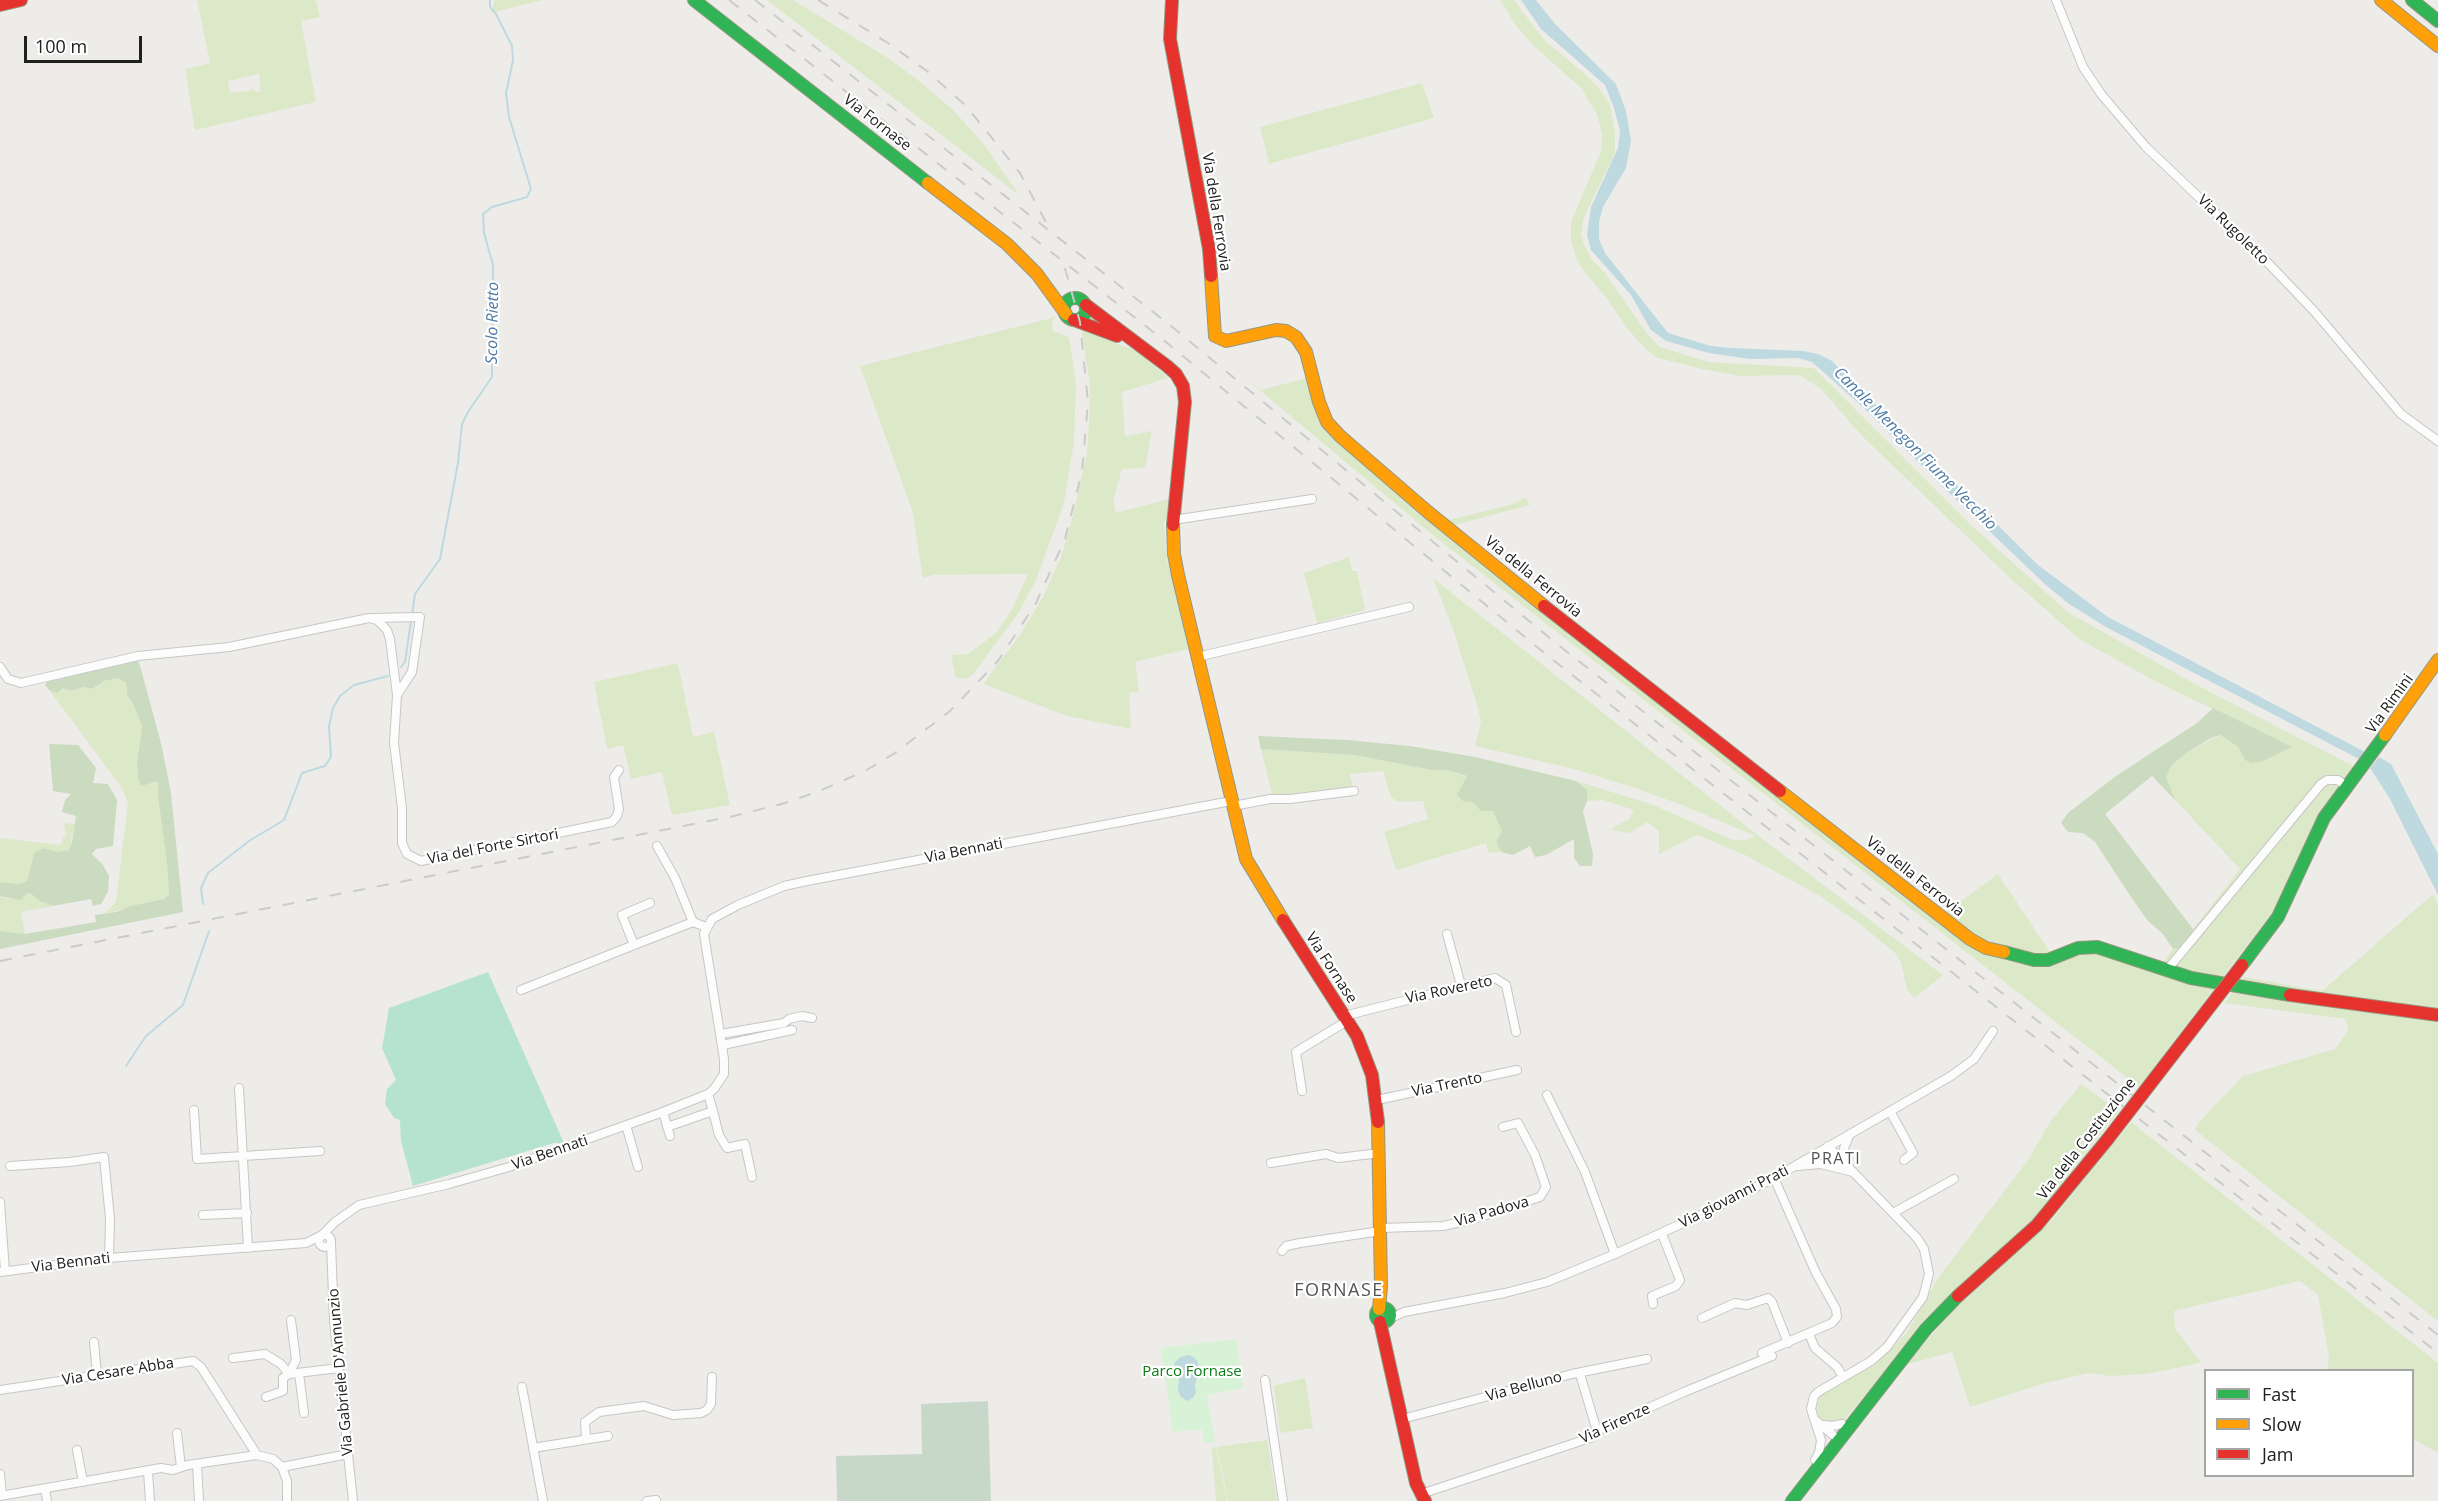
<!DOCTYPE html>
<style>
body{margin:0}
#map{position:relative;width:2438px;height:1501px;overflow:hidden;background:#eeece9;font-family:"Open Sans",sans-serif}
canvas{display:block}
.legend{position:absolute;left:2204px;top:1369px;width:210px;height:108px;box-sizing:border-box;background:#fff;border:2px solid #a6a6a6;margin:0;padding:8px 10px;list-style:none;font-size:18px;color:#202020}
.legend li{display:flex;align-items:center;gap:12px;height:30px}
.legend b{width:30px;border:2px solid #a6a6a6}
.scale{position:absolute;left:24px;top:36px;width:118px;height:27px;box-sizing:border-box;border:3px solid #202020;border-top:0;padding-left:8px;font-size:18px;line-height:21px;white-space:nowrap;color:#202020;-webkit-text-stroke:4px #fff;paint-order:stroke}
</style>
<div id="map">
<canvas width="2438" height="1501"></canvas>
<ul class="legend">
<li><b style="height:8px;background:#30b455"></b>Fast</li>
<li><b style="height:8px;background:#ff9f0a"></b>Slow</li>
<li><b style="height:8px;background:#e5322d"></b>Jam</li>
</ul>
<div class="scale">100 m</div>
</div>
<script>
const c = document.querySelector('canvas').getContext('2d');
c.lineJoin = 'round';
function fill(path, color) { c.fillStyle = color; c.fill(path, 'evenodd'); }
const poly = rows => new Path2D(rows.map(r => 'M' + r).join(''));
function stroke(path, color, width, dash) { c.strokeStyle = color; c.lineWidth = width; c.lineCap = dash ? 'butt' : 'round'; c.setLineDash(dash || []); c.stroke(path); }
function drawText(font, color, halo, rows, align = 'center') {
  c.font = font + ' "Open Sans",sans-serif'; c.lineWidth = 4.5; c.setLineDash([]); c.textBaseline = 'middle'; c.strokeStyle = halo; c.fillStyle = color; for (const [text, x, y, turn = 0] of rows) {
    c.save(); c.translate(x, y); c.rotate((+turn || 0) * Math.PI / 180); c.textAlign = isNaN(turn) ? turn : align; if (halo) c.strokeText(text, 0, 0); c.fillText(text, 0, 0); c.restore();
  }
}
const grass = poly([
 [197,0,316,0,320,17,301,21,316,102,195,130,185,69,210,63],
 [259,74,261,91,255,92,254,88,249,91,230,93,228,81],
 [495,0,542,0,491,13],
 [767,0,793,0,888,58,919,81,954,111,983,143,1019,195],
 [1500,0,1514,0,1544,40,1585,74,1601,91,1610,105,1615,132,1615,153,1584,217,1581,233,1584,245,1593,261,1605,273,1648,335,1660,347,1708,362,1814,368,1972,526,2069,613,2195,684,2355,767,2315,821,2273,911,2139,1087,1434,536,1244,377,1261,390,1314,376,1323,409,1342,432,1449,520,1513,504,1526,497,1530,505,1451,526,1939,917,1998,874,2054,958,2079,949,2162,964,2173,949,2186,947,2193,929,2240,869,2175,800,2166,777,2172,765,2186,753,2220,735,2238,747,2245,760,2263,761,2291,747,2155,681,2079,639,2010,578,1862,436,1821,389,1800,375,1741,376,1702,369,1655,357,1640,343,1627,328,1608,300,1586,274,1577,260,1571,240,1571,222,1601,151,1602,134,1597,114,1581,88,1535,47,1517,27],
 [1422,83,1434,118,1269,164,1260,127],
 [1056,317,1052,322,1053,331,1069,337,1076,384,1074,442,1064,503,1036,580,1019,612,974,673,967,679,956,678,951,655,968,654,996,633,1012,609,1028,574,934,575,923,578,912,510,860,366],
 [1082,331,1137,351,1168,378,1122,392,1125,436,1152,431,1145,468,1122,469,1113,501,1116,513,1168,499,1167,518,1164,523,1167,561,1173,577,1188,649,1135,662,1139,691,1129,693,1131,729,1067,716,983,684,1020,635,1043,597,1061,557,1072,520,1087,453,1089,421,1090,387],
 [1349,557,1352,571,1357,571,1365,610,1317,623,1304,573],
 [1433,578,1765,841,1943,975,1914,998,1907,990,1901,962,1895,953,1860,924,1818,895,1745,855,1697,835,1659,854,1659,831,1647,822,1629,833,1612,830,1614,827,1629,819,1634,810,1603,800,1587,801,1587,790,1576,781,1651,804,1733,840,1746,840,1755,836,1682,805,1632,787,1574,769,1475,746,1481,722,1477,705,1454,632],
 [678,663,693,737,714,732,730,805,672,815,662,772,631,779,623,745,607,749,594,682],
 [118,678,126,683,127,695,133,704,142,726,137,764,138,777,158,780,158,797,167,863,169,894,164,899,104,914,116,902,128,803,122,788,50,691,57,693,63,688,70,691,84,687,92,689,104,681],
 [1261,749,1354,755,1432,770,1447,770,1467,777,1463,786,1473,802,1482,811,1493,810,1499,820,1502,831,1496,842,1501,852,1489,853,1486,843,1396,870,1384,832,1428,819,1423,801,1397,802,1391,797,1383,771,1350,774,1353,788,1273,798],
 [64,823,75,824,69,850,58,852,44,848,34,853,27,881,19,884,0,882,0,838,61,845,63,837,66,836],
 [27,893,53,906,21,912,25,934,0,931,0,896,6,898],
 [2433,894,2438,904,2438,1321,2195,1130,2198,1123,2243,1076,2335,1049,2348,1031,2346,1019,2224,1003,2244,977,2322,991],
 [2081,1084,2119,1111,2034,1218,1948,1298,1846,1418,1835,1424,1824,1422,1818,1416,1816,1408,1821,1395,1889,1352,1907,1332,1939,1277,2028,1160,2050,1122],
 [2131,1122,2438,1363,2438,1453,2413,1439,2412,1370,2327,1370,2329,1357,2318,1295,2300,1281,2174,1311,2175,1329,2201,1362,2191,1365,2146,1374,2110,1376,2088,1373,2042,1384,1970,1407,1952,1352,1905,1365,1954,1310,2050,1222],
 [1305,1378,1313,1428,1280,1433,1274,1386],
 [1267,1440,1277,1501,1228,1501,1217,1447],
 [1213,1447,1216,1447,1227,1501,1216,1501,1212,1449]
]);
const forest = poly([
 [133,659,139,662,161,743,171,793,183,912,0,949,0,931,25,934,96,922,95,915,116,912,131,906,151,902,164,899,169,894,167,863,158,797,158,781,141,786,138,777,137,764,142,726,133,704,127,695,126,683,118,678,104,681,92,689,84,687,70,691,63,688,57,693,50,691,45,685,47,682],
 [2213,708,2292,747,2263,761,2252,763,2245,760,2238,747,2228,740,2220,735,2211,738,2186,753,2172,765,2166,777,2175,800,2152,776,2105,814,2193,929,2186,947,2173,949,2162,933,2148,921,2133,900,2095,842,2083,833,2068,832,2061,823,2068,813,2116,776,2197,723],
 [1258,736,1347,740,1410,746,1475,757,1576,781,1587,790,1587,801,1583,811,1593,854,1592,866,1580,866,1574,858,1574,839,1546,855,1535,857,1530,846,1513,855,1501,852,1496,842,1502,831,1493,811,1481,811,1473,802,1463,801,1457,795,1467,776,1447,770,1432,770,1354,755,1261,749],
 [49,744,78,745,96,768,93,783,108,784,117,800,113,846,96,849,92,854,103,865,109,876,108,892,101,904,93,906,91,899,53,906,40,901,31,894,27,893,21,900,0,896,0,882,19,884,27,881,34,853,44,848,58,852,69,850,72,842,76,816,62,812,65,800,71,794,53,791]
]);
const cemetery = poly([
 [988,1401,991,1501,837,1501,836,1456,922,1454,921,1404]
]);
const park = poly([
 [1236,1339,1243,1388,1207,1395,1215,1442,1204,1443,1202,1429,1173,1432,1161,1348]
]);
const pitch = poly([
 [488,972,564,1143,554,1143,413,1186,401,1141,400,1120,394,1118,385,1104,387,1089,396,1080,382,1048,389,1008]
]);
const water = poly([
 [1521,0,1536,0,1555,24,1616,84,1626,111,1631,141,1626,168,1603,207,1599,222,1599,239,1605,253,1668,333,1711,346,1731,348,1803,351,1818,354,1832,361,2038,565,2108,617,2365,752,2359,759,2106,627,2069,604,2047,586,1945,489,1864,408,1812,362,1798,358,1750,359,1709,353,1666,341,1651,330,1631,295,1591,250,1587,235,1591,207,1618,148,1620,131,1614,108,1605,85,1541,29],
 [2379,757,2391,764,2438,854,2438,895,2390,799,2370,768],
 [1190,1355,1197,1360,1200,1369,1195,1385,1196,1392,1193,1398,1187,1401,1181,1397,1178,1391,1179,1378,1174,1363,1180,1357]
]);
const stream = poly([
 [412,615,415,594,440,559,458,463,462,424,468,412,492,377,493,265,484,233,483,214,492,207,527,197,531,189,509,117,506,93,513,60,512,46,496,14,490,7,490,0],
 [401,667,405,662,411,621],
 [203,904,201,888,208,873,249,841,284,820,302,773,325,766,331,757,329,726,333,708,340,696,354,685,388,676],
 [126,1066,146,1036,183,1005,209,931]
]);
const street = poly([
 [2056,0,2083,67,2101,94,2146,147,2267,262,2314,311,2401,414,2438,441],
 [1173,520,1312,499],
 [372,618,420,617,412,672,397,695],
 [1197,657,1409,607],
 [0,667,8,679,21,683,138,656,229,647,369,618,377,620,387,630,390,639,397,695,394,743,402,808,402,843,407,854,421,861,612,822,617,816,619,809,614,777,619,770],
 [1233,806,1270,799,1290,799,1354,791],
 [657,846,675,878,693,922],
 [650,903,622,915,634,945,693,922,706,927],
 [1447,934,1461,985],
 [2167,970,2321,784,2327,780,2338,780,2347,787],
 [521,990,634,945],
 [1344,1016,1495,978,1506,985,1516,1032],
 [721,1034,784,1023,789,1019,802,1016,812,1018],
 [723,1045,792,1030],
 [239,1088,248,1248],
 [1302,1091,1296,1052,1347,1021],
 [708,1094,713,1111],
 [1547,1095,1585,1172,1615,1254],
 [1377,1100,1517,1070],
 [194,1110,197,1159,320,1151],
 [1890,1111,1913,1153,1904,1160],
 [663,1112,670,1136],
 [626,1125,638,1167],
 [667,1127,713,1111,719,1135,727,1148,745,1144,752,1177],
 [1828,1146,1832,1160,1841,1168],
 [1271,1163,1326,1154,1338,1158,1380,1153],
 [1846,1163,1844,1148,1850,1134],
 [10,1166,70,1162,104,1157,110,1219,109,1258],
 [1798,1166,1821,1164,1853,1172],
 [0,1202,5,1271],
 [1893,1213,1954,1179],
 [203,1215,247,1213],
 [1381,1228,1443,1226,1474,1219,1540,1197,1546,1187,1535,1155,1518,1123,1503,1127],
 '319 1241a6 6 0 1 1 12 0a6 6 0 1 1-12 0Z',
 [322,1235,335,1222,359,1205,449,1184,509,1167,663,1112,708,1094,714,1089,724,1074,724,1059,704,934,712,919,738,905,784,886,807,881,1231,801],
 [331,1243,334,1321,353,1501],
 [1282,1251,1286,1246,1300,1243,1381,1231],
 [0,1272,109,1258,306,1243,320,1236],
 [1653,1304,1652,1296,1676,1286,1680,1280,1662,1234],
 [1702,1318,1735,1303,1747,1305,1768,1298,1772,1302,1788,1343],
 [1389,1319,1404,1312,1505,1293,1547,1282,1615,1254,1705,1213,1774,1178,1951,1076,1974,1059,1993,1031],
 [1809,1334,1815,1348,1837,1367,1843,1377],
 [94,1342,97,1375],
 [1762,1353,1832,1323,1837,1317,1836,1309,1816,1273,1774,1178],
 [233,1358,265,1354,281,1364,289,1374,296,1360,291,1320],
 [299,1373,304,1413],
 [1580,1374,1597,1431],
 [1265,1380,1283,1501],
 [522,1387,543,1501],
 [0,1390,193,1361,201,1367,257,1455],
 [266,1397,283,1391,283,1378,289,1374,339,1368],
 [1402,1419,1572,1374,1647,1359],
 [1814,1419,1833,1435],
 [1825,1425,1832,1426,1842,1424],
 [177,1433,181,1467],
 [586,1438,585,1422,599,1412,644,1406,673,1415,701,1413,707,1410,711,1404,712,1377],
 [533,1448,608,1436],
 [77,1450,83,1482],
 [1815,1460,1819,1453,1821,1440,1811,1409,1814,1396,1818,1392,1871,1361,1887,1347,1923,1297,1929,1274,1924,1249,1917,1238,1828,1146],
 [197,1464,199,1501],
 [282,1467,348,1454],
 [148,1471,150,1501],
 [0,1474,2,1495],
 [45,1488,47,1501],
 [1421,1494,1590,1438,1597,1431,1684,1392,1772,1356],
 [0,1496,161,1468,173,1470,188,1465,257,1455,273,1459,282,1467,287,1481,287,1501],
 [647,1501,656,1500]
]);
const fast = poly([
 [694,0,928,183],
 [2412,0,2438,21],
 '1064 309a11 11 0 1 1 22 0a11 11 0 1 1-22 0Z',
 [2004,952,2034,960,2048,960,2078,948,2097,947,2191,978,2290,995],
 [2242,965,2278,917,2324,818,2385,735],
 '1376 1315a7 7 0 1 1 14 0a7 7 0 1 1-14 0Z',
 [1792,1501,1926,1329,1958,1296]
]);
const slow = poly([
 [2381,0,2438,46],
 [928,183,1007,244,1037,274,1066,314],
 [1211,276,1215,336,1226,341,1276,330,1286,331,1296,337,1306,352,1319,402,1327,422,1340,436,1428,512,1544,606],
 [1173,525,1174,554,1178,575,1246,859,1283,920],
 [2385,735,2438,660],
 [1780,791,1970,939,1986,948,2004,952],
 [1378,1122,1381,1287,1379,1309]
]);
const jam = poly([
 [1172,0,1170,39,1209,249,1211,276],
 [0,5,21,0],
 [1086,305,1167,366,1176,374,1183,386,1185,402,1173,525],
 [1074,320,1117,336],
 [1544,606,1780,791],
 [1283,920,1357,1036,1372,1075,1378,1122],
 [2290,995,2438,1015],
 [1958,1296,2037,1225,2107,1140],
 [1380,1322,1416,1483,1425,1501]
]);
const rail = poly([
 [729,0,1161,338,1548,656,2438,1353],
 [755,0,1171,326,1557,644,2438,1335],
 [818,0,888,43,927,71,967,107,1020,173,1050,230],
 [0,961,734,816,785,803,817,792,865,771,895,753,950,711,998,661,1036,603,1065,539,1082,472,1088,402,1080,322,1063,261]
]);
const jamBridge = poly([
 [2107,1140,2242,965]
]);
const streetNames = [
 ["Via Fornase",877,123,38],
 ["Via della Ferrovia",1216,212,81],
 ["Via Rugoletto",2233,230,44],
 ["Via della Ferrovia",1533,577,39],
 ["Via Rimini",2390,704,-54],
 ["Via del Forte Sirtori",493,847,-11],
 ["Via Bennati",964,851,-11],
 ["Via della Ferrovia",1915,877,38],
 ["Via Fornase",1331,968,57],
 ["Via Rovereto",1449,990,-12],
 ["Via Trento",1447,1085,-12],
 ["Via della Costituzione",2087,1139,-52],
 ["Via Bennati",550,1153,-19],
 ["Via giovanni Prati",1734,1197,-27],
 ["Via Padova",1492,1212,-16],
 ["Via Bennati",71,1263,-7],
 ["Via Cesare Abba",118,1372,-9],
 ["Via Gabriele D'Annunzio",341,1372,-95],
 ["Via Belluno",1524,1387,-15],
 ["Via Firenze",1615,1424,-25]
];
const parkNames = [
 ["Parco Fornase",1192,1372]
];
const waterNames = [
 ["Scolo Rietto",493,323,-89],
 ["Canale Menegon Fiume Vecchio",1915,449,45]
];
const neighbourhoodNames = [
 ["PRATI",1836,1159]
];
const quarterNames = [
 ["FORNASE",1339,1291]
];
fill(grass, '#dbe9c9');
fill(forest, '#cadbbf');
fill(cemetery, '#c8d8c8');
fill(park, '#d8f2d7');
fill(pitch, '#b6e3cf');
fill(water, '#bed9df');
stroke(stream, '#bed9df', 2);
stroke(street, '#c7c6c5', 10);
stroke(fast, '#969781', 14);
stroke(slow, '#969781', 14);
stroke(jam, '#969781', 14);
stroke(street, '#fcfcfc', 8);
stroke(fast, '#30b455', 12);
stroke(slow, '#ff9f0a', 12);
stroke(jam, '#e5322d', 12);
stroke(rail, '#cbcbca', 2, [12, 12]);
stroke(jamBridge, '#969781', 14, []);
stroke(jamBridge, '#e5322d', 12);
drawText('15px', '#202020', '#fff', streetNames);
drawText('15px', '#117b18', '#fff', parkNames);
drawText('italic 16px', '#4d7aa4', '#fff', waterNames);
c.letterSpacing = '1.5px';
drawText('16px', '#535353', '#fff', neighbourhoodNames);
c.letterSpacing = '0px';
c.letterSpacing = '1.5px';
drawText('18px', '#535353', '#fff', quarterNames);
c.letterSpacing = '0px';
</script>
